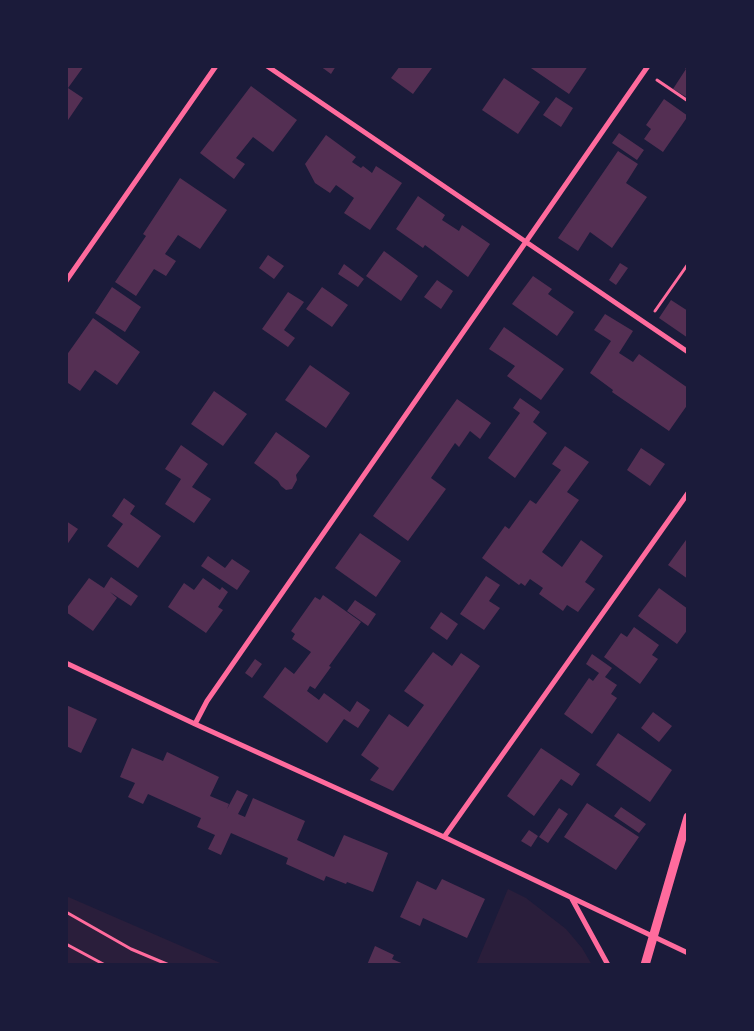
<!DOCTYPE html>
<style>
body{margin:0}
#map{position:relative;width:754px;height:1031px;overflow:hidden;background:#1b1b3a;font-family:"PT Sans Narrow",sans-serif}
canvas{display:block}
.frame{position:absolute;inset:0;border:68px solid #1b1b3a;pointer-events:none}
</style>
<div id="map">
<canvas width="754" height="1031"></canvas>
<div class="frame"></div>
</div>
<script>
const c = document.querySelector('canvas').getContext('2d');
c.lineJoin = 'round';
function fill(path, color) { c.fillStyle = color; c.fill(path, 'evenodd'); }
const poly = rows => new Path2D(rows.map(r => 'M' + r).join(''));
function stroke(path, color, width, dash) { c.strokeStyle = color; c.lineWidth = width; c.lineCap = dash ? 'butt' : 'round'; c.setLineDash(dash || []); c.stroke(path); }
const green = poly([
 [508,889,526,898,566,929,582,948,592,965,476,965],
 [66,896,225,965,66,965]
]);
const building = poly([
 [66,66,84,66,68,88,83,98,66,123],
 [320,66,336,66,331,74],
 [400,66,430,66,432,68,413,94,391,78],
 [528,66,588,66,569,94],
 [683,66,688,66,688,98,673,89,686,69],
 [504,78,540,102,518,134,482,110],
 [251,86,297,120,273,152,253,137,236,158,245,164,234,179,200,153],
 [556,97,573,108,561,127,543,115],
 [664,99,688,116,663,152,644,139,651,129,646,125],
 [619,133,644,150,637,160,612,143],
 [326,135,356,157,352,162,361,168,363,166,372,173,376,166,402,183,370,230,344,213,354,198,336,185,330,193,315,183,305,164],
 [618,151,638,164,626,183,647,197,612,248,590,232,578,251,558,238],
 [180,178,227,210,200,249,178,235,165,254,176,261,166,276,154,269,136,296,115,282,146,236,143,234],
 [418,196,445,215,442,220,459,231,462,225,490,244,468,277,425,245,423,248,396,229],
 [384,251,418,276,401,301,366,276],
 [268,255,284,266,274,279,259,268],
 [620,263,628,268,616,285,609,280],
 [344,264,364,279,358,287,338,274],
 [533,276,552,289,548,294,574,312,557,336,512,304],
 [437,280,453,291,441,309,424,297],
 [112,287,141,307,125,332,95,313],
 [322,287,348,305,332,327,306,309],
 [288,292,304,302,284,330,295,338,288,347,262,329],
 [671,300,688,311,688,338,659,318],
 [605,314,633,331,619,353,633,362,639,354,688,388,688,404,669,431,612,392,613,390,590,373,611,341,594,330],
 [93,318,140,352,117,385,95,370,80,391,68,383,66,386,66,356],
 [504,327,564,369,541,400,507,376,515,366,489,349],
 [310,365,350,393,326,428,285,400],
 [214,391,247,414,223,446,191,424],
 [520,398,540,412,533,422,547,433,515,478,488,458,520,413,513,408],
 [457,399,491,423,480,439,470,431,459,447,455,443,431,478,446,489,408,541,373,516],
 [276,432,310,456,296,475,297,480,292,489,286,490,281,486,278,481,254,463],
 [181,445,208,464,192,487,211,499,194,523,165,504,181,479,165,469],
 [565,446,589,462,567,492,579,500,542,552,562,567,581,540,603,556,585,582,595,589,578,612,567,605,563,611,539,594,543,588,530,579,525,586,521,583,519,585,482,558,505,526,509,529,530,500,536,504,561,470,552,464],
 [641,448,665,464,650,486,627,470],
 [124,498,135,506,130,514,161,536,138,568,107,546,123,524,112,516],
 [66,521,78,529,66,546],
 [360,533,401,561,376,597,335,568],
 [686,540,688,542,688,579,668,565],
 [208,556,225,568,232,559,250,571,237,590,201,566],
 [486,576,500,585,489,601,500,608,484,630,460,614],
 [111,577,138,596,131,606,110,592,117,598,93,631,66,612,66,609,89,578,104,588],
 [203,578,220,590,222,587,228,592,218,607,223,610,206,633,168,607,184,583,194,590],
 [659,588,688,609,688,629,677,644,638,616],
 [323,595,361,622,329,666,331,667,315,689,310,686,307,691,319,700,324,693,350,712,357,701,370,710,358,728,344,719,327,743,263,697,285,667,294,674,311,652,292,639,295,634,291,631,315,597,320,600],
 [355,600,376,614,368,626,347,611],
 [441,612,458,624,447,640,430,628],
 [634,627,659,645,652,655,658,659,640,684,604,657,621,633,627,637],
 [433,652,452,666,461,653,480,666,393,791,370,780,379,768,361,755,389,714,408,727,424,705,404,691],
 [592,654,612,668,605,677,617,685,611,694,617,698,592,734,564,714,589,678,593,681,599,673,586,664],
 [255,659,262,664,252,678,245,673],
 [66,705,97,719,81,753,66,746],
 [653,712,672,726,659,742,641,728],
 [618,733,672,770,650,802,596,765],
 [132,748,163,761,167,752,219,777,210,796,229,804,227,809,237,790,248,795,238,814,245,817,253,798,305,821,297,840,334,857,344,835,388,853,373,892,347,882,346,884,326,876,324,881,286,864,288,858,231,833,221,855,208,849,215,835,197,827,201,818,148,794,143,804,128,797,135,783,120,777],
 [541,748,580,774,572,786,561,779,534,816,507,796],
 [587,803,639,837,616,870,564,837],
 [621,807,646,824,639,833,614,816],
 [559,808,568,814,548,843,539,837],
 [529,830,538,836,531,847,521,841],
 [442,879,485,899,467,938,423,918,420,926,400,917,417,881,436,890],
 [375,946,394,955,392,959,406,965,367,965]
]);
const path = poly([
 [657,80,688,101],
 [655,311,688,264],
 [66,912,131,949,169,965],
 [66,944,105,965]
]);
const minor = poly([
 [267,66,688,352],
 [66,281,216,66],
 [66,663,195,724,444,837,688,953],
 [195,724,207,701,648,66],
 [444,837,688,493],
 [572,899,608,965]
]);
const tertiary = poly([
 [645,965,688,817]
]);
fill(green, '#2a1e3b');
fill(building, '#542f53');
stroke(path, '#ff6b9d', 3);
stroke(minor, '#ff6b9d', 5);
stroke(tertiary, '#ff6b9d', 9);
</script>
